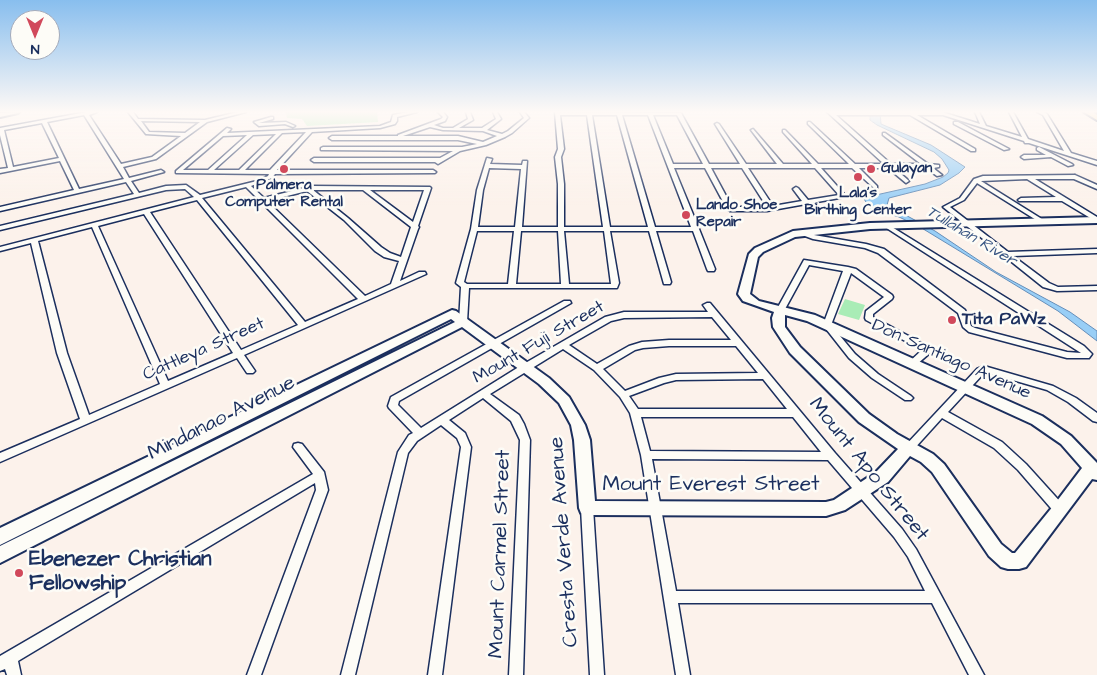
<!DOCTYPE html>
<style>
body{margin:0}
#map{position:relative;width:1097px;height:675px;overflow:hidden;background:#fcf2eb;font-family:"Architects Daughter",sans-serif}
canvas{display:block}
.north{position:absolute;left:10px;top:10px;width:50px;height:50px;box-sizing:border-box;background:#fdfcf7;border:1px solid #a3aaba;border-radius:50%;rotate:180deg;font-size:14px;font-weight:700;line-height:20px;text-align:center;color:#1b2f5e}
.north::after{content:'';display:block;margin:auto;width:18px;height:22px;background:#d1495b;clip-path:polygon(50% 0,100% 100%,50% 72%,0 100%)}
</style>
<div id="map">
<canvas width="1097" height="675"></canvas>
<div class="north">N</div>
</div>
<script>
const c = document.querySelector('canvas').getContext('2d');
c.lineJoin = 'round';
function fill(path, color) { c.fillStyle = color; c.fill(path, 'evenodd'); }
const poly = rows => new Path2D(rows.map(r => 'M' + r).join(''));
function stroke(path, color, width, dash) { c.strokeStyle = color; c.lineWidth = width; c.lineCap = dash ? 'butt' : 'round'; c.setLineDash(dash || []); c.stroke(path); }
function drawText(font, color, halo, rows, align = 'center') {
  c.font = font + ' "Architects Daughter",sans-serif'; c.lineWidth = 5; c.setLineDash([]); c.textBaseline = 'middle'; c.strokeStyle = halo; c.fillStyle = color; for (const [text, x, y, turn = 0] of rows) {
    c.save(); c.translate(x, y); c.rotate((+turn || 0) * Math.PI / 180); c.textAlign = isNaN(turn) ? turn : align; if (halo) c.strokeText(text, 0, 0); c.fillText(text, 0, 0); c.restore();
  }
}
const green = poly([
 [286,112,377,112,378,122,307,126,302,119,287,118],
 [845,299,865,305,859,320,838,314]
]);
const water = poly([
 [880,112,881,124,931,145,965,167,959,173,940,185,889,198,887,205,935,231,996,272,1070,312,1097,331,1097,341,1058,311,920,227,899,217,870,208,864,199,867,197,925,184,943,177,948,173,949,170,942,159,934,152,877,125,870,120,870,114,880,112]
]);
const street = poly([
 [87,112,97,112,89,115,121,164,152,157,181,136,146,134,128,112,133,112,138,119,205,120,238,112,246,112,207,122,156,159,123,167,129,178,161,170,164,172,131,181,139,193,166,186,186,185,200,195,257,181,268,176,269,174,176,173,176,171,227,128,231,129,227,133,380,126,391,122,393,115,408,112,417,112,397,117,397,121,395,124,380,128,312,132,277,170,433,170,436,172,435,173,275,174,272,178,251,186,264,198,312,186,430,187,431,188,418,226,419,227,418,229,400,281,419,272,425,272,426,274,244,355,255,371,253,373,247,373,237,358,0,462,0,453,80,419,57,353,31,243,0,251,0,247,194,197,185,189,166,190,0,230,0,226,134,194,126,182,0,211,0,207,74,190,60,161,0,173,0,169,8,168,0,135,0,128,87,112],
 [84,115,124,179,79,189,47,122,84,115],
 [141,121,200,122,185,133,149,132,141,121],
 [42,123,59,158,13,167,4,130,42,123],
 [306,132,270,170,245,170,282,133,306,132],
 [276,134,239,170,214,170,253,135,276,134],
 [247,135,208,170,183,170,223,136,247,135],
 [246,187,358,299,305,322,202,198,246,187],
 [313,190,363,190,411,227,401,257,390,253,381,247,348,218,313,190],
 [370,190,424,190,413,222,370,190],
 [307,191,344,220,375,251,384,257,399,261,391,284,365,296,267,201,307,191],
 [197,200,298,325,241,350,150,212,197,200],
 [144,214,233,353,168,381,98,226,144,214],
 [92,227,160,384,89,415,67,353,38,241,92,227],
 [438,112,443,112,447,117,445,121,434,125,443,128,453,128,468,119,466,112,470,112,473,120,459,128,482,128,496,119,493,112,497,112,501,119,487,130,502,134,508,131,524,118,520,112,524,112,529,118,512,133,505,137,486,145,460,151,438,164,435,162,314,162,311,160,314,158,440,158,453,151,321,150,321,148,323,147,462,147,477,144,458,140,332,140,329,138,332,136,398,136,398,135,441,119,443,117,438,112],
 [430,127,443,130,483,131,497,136,483,142,458,136,403,136,430,127],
 [555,112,681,113,709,164,740,164,715,124,717,123,719,124,746,164,777,164,751,130,753,129,783,164,812,164,783,132,783,130,785,130,818,164,849,164,808,124,808,122,810,122,855,164,884,164,827,112,942,112,980,124,975,112,979,112,986,126,1022,137,1009,112,1013,112,1028,139,1064,151,1043,115,1037,112,1044,112,1047,114,1071,153,1097,161,1097,165,1029,143,1025,143,1024,141,943,115,917,115,975,149,975,151,971,151,910,115,836,115,891,164,921,164,883,135,883,133,885,133,928,164,939,165,939,167,933,168,942,175,937,176,926,168,894,168,908,180,909,181,906,183,888,168,859,168,877,186,877,188,875,189,852,168,821,168,845,195,845,197,767,211,730,211,727,209,705,168,674,168,699,229,715,269,714,271,708,271,707,269,693,231,656,231,671,282,670,284,664,284,649,231,610,231,619,283,617,288,469,288,467,322,463,325,460,324,459,322,461,287,456,283,471,229,477,190,487,158,492,159,490,164,522,165,523,161,527,161,522,227,558,227,558,184,555,157,558,149,555,112],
 [560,115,587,115,603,227,564,227,564,184,561,157,564,149,560,115],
 [592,115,617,115,648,227,610,227,592,115],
 [622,115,648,115,691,227,655,227,622,115],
 [653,115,677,115,703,164,673,164,653,115],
 [489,168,521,169,515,227,478,227,483,190,489,168],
 [711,168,742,168,767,207,732,207,711,168],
 [748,168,815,168,839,195,808,200,798,188,796,187,793,189,802,201,773,206,748,168],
 [477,231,514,231,508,284,467,284,464,282,477,231],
 [521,231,558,231,561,284,516,284,521,231],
 [564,231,604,231,611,284,569,284,564,231],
 [271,117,273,117,273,119,259,123,286,122,295,126,293,127,285,124,259,126,254,122,271,117],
 [954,122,958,122,1009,149,1004,150,954,124,954,122],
 [1039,147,1072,164,1073,165,1068,166,1051,157,1024,159,1021,157,1024,155,1046,155,1037,150,1037,148,1039,147],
 [1075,175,1097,185,1097,189,1074,179,1035,179,1097,217,1097,222,1062,201,1019,201,1018,200,1021,198,1056,197,1027,179,981,181,1045,221,1045,223,1041,223,977,183,964,200,950,207,1008,252,1097,249,1097,253,1013,256,1049,283,1058,287,1097,286,1097,290,1057,291,1043,287,943,207,960,198,974,179,983,176,1075,175],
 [887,224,1084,346,1092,354,1089,358,1067,358,969,332,963,327,958,313,878,253,865,248,813,239,797,233,800,231,814,235,866,244,884,249,965,310,971,326,975,328,1067,352,1081,353,885,227,884,226,887,224],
 [804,260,848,267,856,269,892,295,893,297,892,299,873,314,873,317,931,348,932,350,931,352,916,365,913,366,908,363,922,350,866,320,865,318,866,311,884,297,851,273,831,325,855,354,878,374,911,396,913,398,911,400,905,400,872,378,849,358,823,325,843,271,809,265,785,309,781,311,778,311,777,309,804,260],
 [564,301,570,301,571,303,399,401,398,405,421,428,522,365,605,317,624,312,708,312,703,305,707,303,710,303,835,453,902,529,916,549,984,675,969,675,932,603,678,603,690,675,676,675,641,455,630,413,620,397,594,370,563,349,490,394,519,415,524,424,530,440,523,675,509,675,520,440,511,421,483,398,449,420,465,433,471,447,442,675,428,675,461,447,457,438,441,425,417,441,408,453,355,675,341,675,398,452,409,435,413,433,389,408,388,406,391,397,564,301],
 [712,317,731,340,669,340,642,342,629,346,597,364,569,345,611,321,624,318,712,317],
 [669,346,736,346,758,373,676,374,659,378,625,391,603,369,635,350,643,348,669,346],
 [763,379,787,409,638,409,629,396,664,383,676,380,763,379],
 [641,417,793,417,821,452,650,451,641,417],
 [652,459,828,460,894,537,908,557,925,591,676,591,652,459],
 [984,366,1053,386,1076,398,1097,413,1097,422,1093,421,1068,402,1047,390,985,372,948,412,1002,442,1026,464,1064,506,1066,510,1064,514,1060,515,1056,514,1018,470,994,448,942,418,913,450,909,451,905,450,904,447,977,369,984,366],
 [298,443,302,444,324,472,328,490,261,675,247,675,316,490,315,483,18,661,21,675,7,675,5,669,0,671,0,656,313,474,293,447,294,444,298,443],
 [587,503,591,504,593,508,604,675,590,675,581,508,583,504,587,503]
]);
const secondary = poly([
 [19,112,18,113,0,117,0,113,19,112],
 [1097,217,1097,223,870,229,795,237,763,252,758,257,750,294,759,301,815,315,1042,416,1071,436,1097,463,1097,480,1092,479,1026,567,1019,569,1008,569,1001,567,989,556,932,472,921,462,910,456,888,482,845,510,826,516,587,515,581,513,579,508,574,440,571,425,559,403,539,384,462,327,0,563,0,546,455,322,451,319,0,545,0,528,452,310,456,311,549,378,569,397,585,425,590,440,595,501,826,502,834,500,876,472,898,449,859,422,790,353,773,327,772,318,774,312,743,301,738,294,749,254,755,248,793,231,870,223,1097,217],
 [785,315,807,321,1032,424,1061,444,1082,468,1054,505,1015,553,1012,553,1001,544,944,464,933,454,897,434,869,414,800,347,785,327,785,315]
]);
const primary = poly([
 [1084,112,1093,112,1097,115,1097,120,1084,112]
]);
const markers = [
 [284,169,5,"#d1495b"],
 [871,169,5,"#d1495b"],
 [858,177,5,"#d1495b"],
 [686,215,5,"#d1495b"],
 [952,320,5,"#d1495b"],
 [19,573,5,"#d1495b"]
];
const farPoinames = [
 ["Gulayan",881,169],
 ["Palmera",284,186,"center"],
 ["Computer Rental",284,203,"center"],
 ["Lala's",858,194,"center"],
 ["Birthing Center",858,211,"center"],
 ["Lando Shoe",696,206],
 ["Repair",696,223]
];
const farWaternames = [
 ["Tullahan River",971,237,31]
];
const poiNames = [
 ["Tita PaWz",962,320]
];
const streetNames = [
 ["Mount Fuji Street",539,343,-30],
 ["Cattleya Street",204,350,-24],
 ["Don Santiago Avenue",951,360,24]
];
const nearStreetnames = [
 ["Mindanao Avenue",222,419,-27],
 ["Mount Apo Street",868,470,51],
 ["Mount Everest Street",711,486],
 ["Cresta Verde Avenue",565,542,-94],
 ["Mount Carmel Street",501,554,-88]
];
const nearPoinames = [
 ["Ebenezer Christian",29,561],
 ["Fellowship",29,585]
];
fill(green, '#a9ecb6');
fill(water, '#98cef6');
stroke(water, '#668eb9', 1);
stroke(street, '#1b2f5e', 3);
stroke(secondary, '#1b2f5e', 4);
stroke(primary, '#1b2f5e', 4);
fill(street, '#fdfcf7');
fill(secondary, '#fdfcf7');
fill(primary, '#fadf96');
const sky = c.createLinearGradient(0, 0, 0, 207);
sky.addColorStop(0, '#88beee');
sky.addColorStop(0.54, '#fef9f6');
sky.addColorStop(1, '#fef9f600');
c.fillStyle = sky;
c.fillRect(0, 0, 1097, 207);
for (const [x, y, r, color] of markers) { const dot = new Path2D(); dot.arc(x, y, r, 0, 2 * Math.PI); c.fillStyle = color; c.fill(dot); stroke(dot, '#fdfcf7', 2); }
drawText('bold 15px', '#1b2f5e', '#fdfcf7', farPoinames, 'left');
drawText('italic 16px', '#3a5784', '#fdfcf7', farWaternames);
drawText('bold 18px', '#1b2f5e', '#fdfcf7', poiNames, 'left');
drawText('18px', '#1b2f5e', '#fdfcf7', streetNames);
drawText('21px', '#1b2f5e', '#fdfcf7', nearStreetnames);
drawText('bold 21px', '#1b2f5e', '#fdfcf7', nearPoinames, 'left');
</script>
